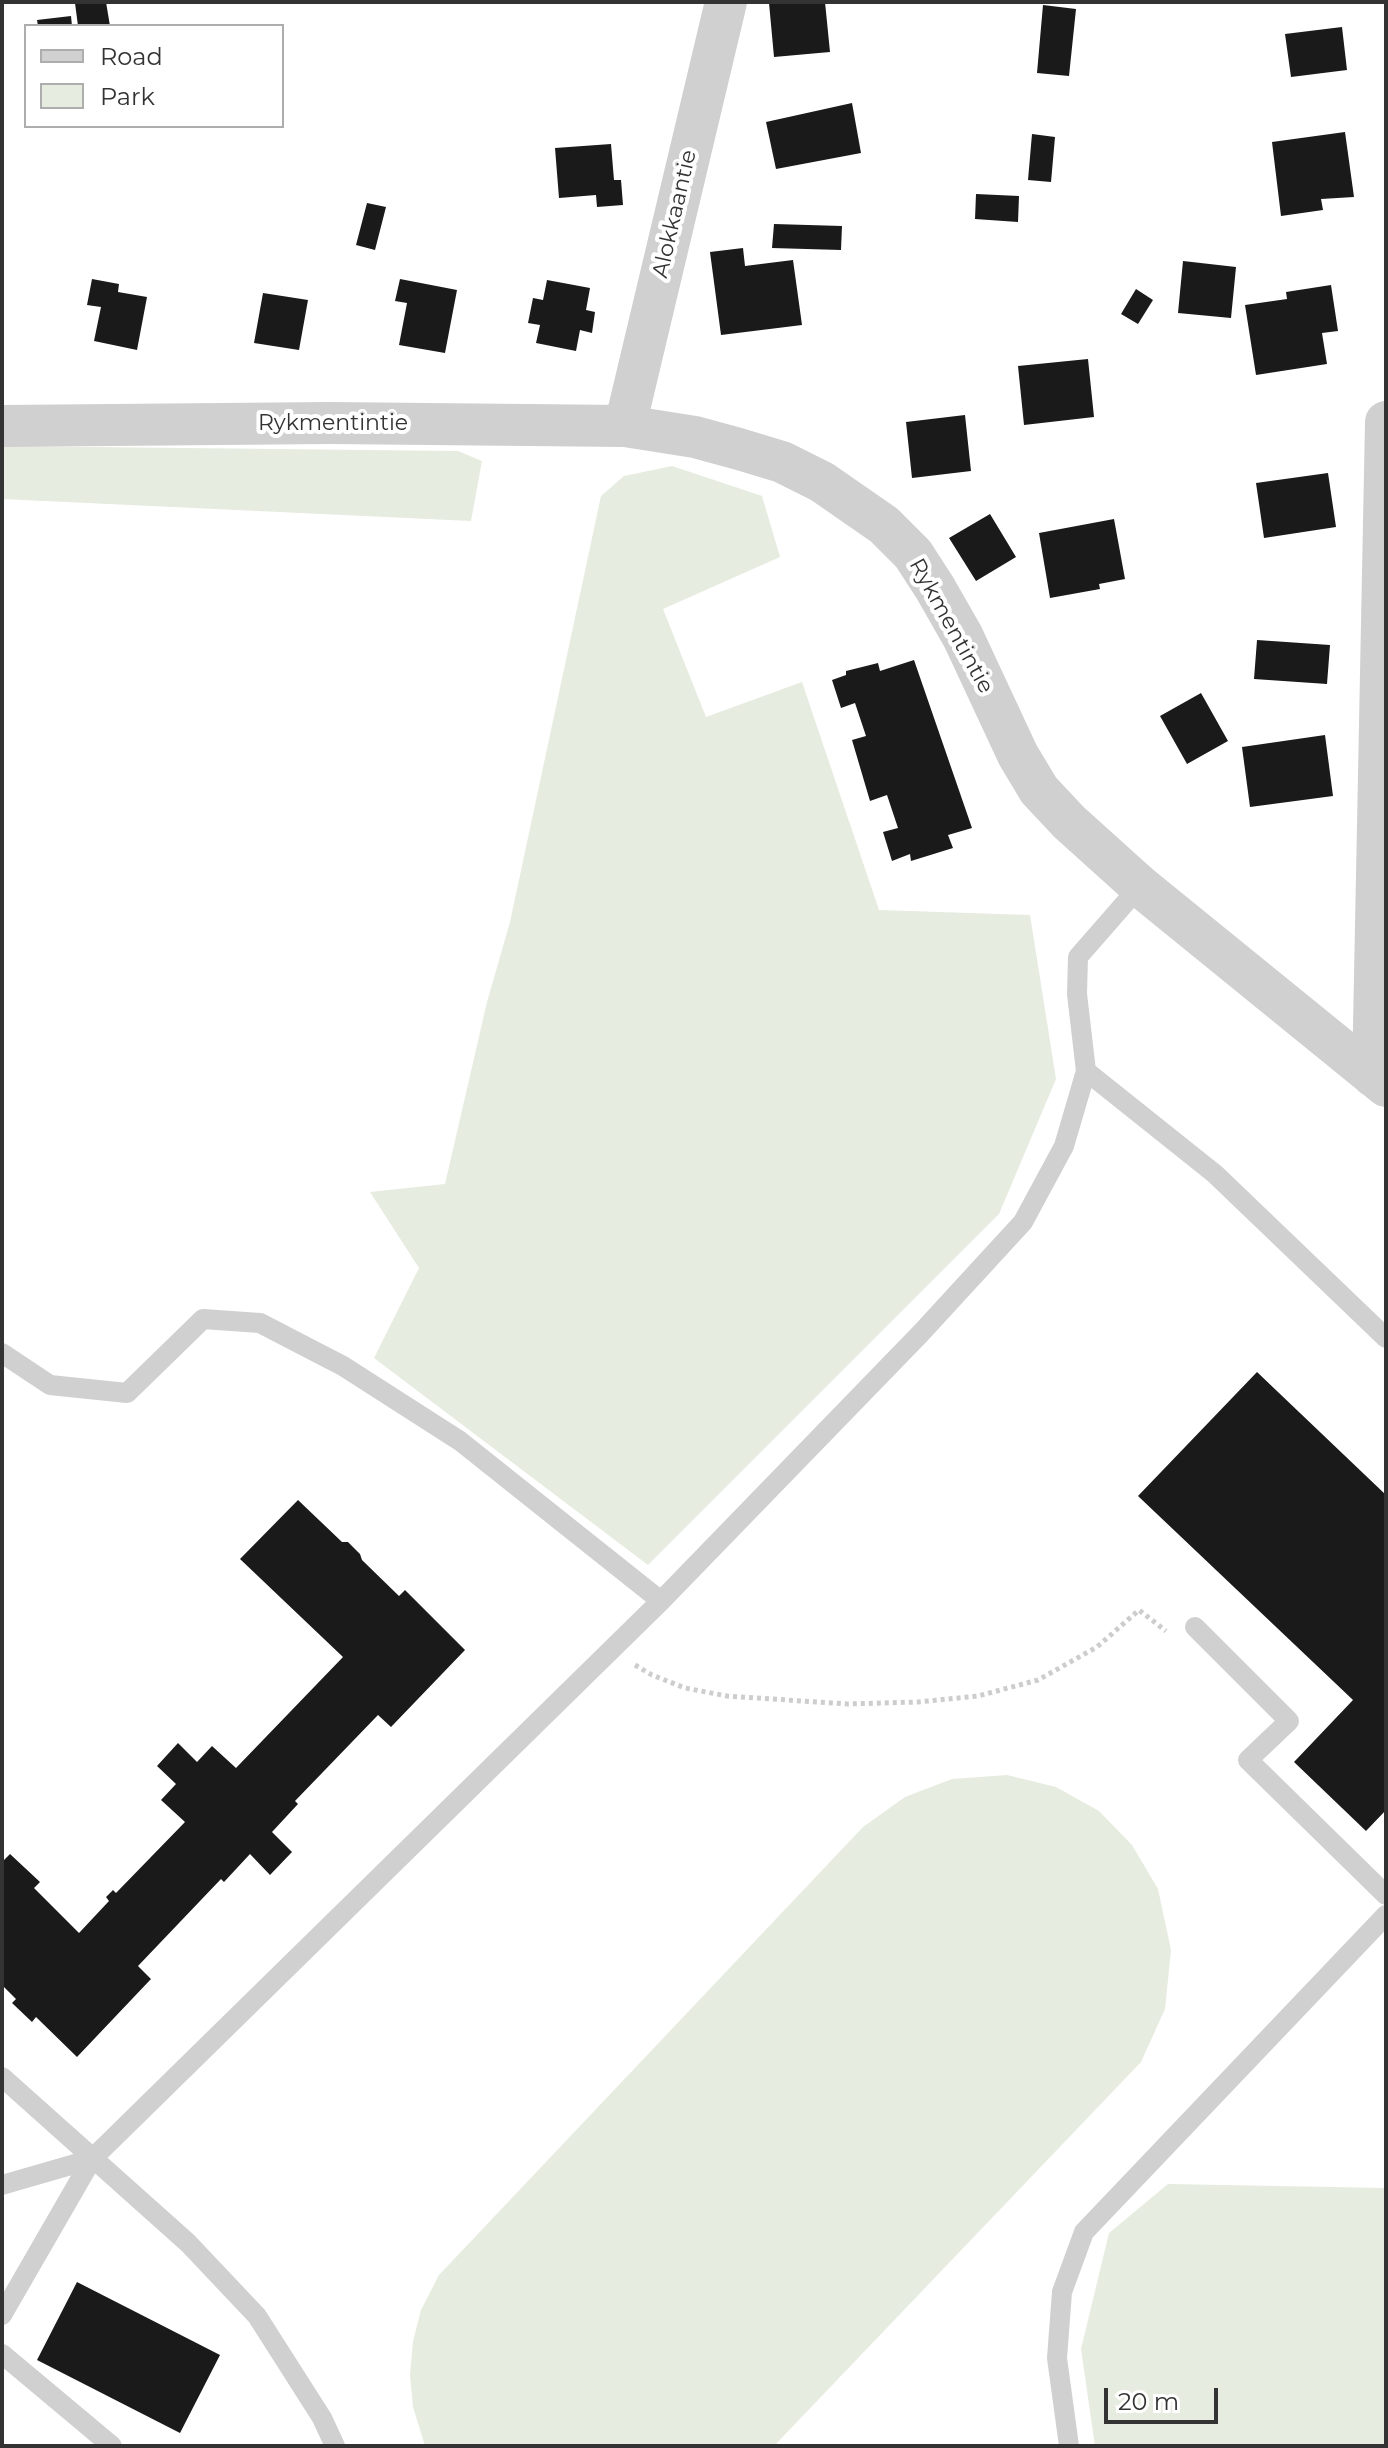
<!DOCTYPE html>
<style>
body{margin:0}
#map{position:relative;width:1388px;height:2448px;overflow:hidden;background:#fff;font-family:Montserrat,sans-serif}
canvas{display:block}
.frame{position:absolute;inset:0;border:4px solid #333;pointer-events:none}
.legend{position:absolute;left:24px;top:24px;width:260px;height:104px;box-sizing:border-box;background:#fff;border:2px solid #adadad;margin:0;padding:10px 14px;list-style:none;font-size:24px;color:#333}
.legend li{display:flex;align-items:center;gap:16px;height:40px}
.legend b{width:40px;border:2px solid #adadad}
.scale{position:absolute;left:1104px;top:2388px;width:114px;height:36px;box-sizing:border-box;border:4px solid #333;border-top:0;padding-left:10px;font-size:24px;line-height:28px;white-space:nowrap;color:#333;-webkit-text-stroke:6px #fff;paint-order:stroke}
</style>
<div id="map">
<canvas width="1388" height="2448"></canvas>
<div class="frame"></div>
<ul class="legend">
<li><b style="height:10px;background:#d0d0d0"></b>Road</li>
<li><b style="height:22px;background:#e6ecdf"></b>Park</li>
</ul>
<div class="scale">20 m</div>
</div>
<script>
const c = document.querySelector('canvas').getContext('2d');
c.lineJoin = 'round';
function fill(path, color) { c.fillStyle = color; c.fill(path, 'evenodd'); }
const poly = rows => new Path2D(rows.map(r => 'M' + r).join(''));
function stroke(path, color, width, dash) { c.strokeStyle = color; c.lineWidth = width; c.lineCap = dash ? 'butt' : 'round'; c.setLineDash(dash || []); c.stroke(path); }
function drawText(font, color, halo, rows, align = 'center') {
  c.font = font + ' Montserrat,sans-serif'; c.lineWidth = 8; c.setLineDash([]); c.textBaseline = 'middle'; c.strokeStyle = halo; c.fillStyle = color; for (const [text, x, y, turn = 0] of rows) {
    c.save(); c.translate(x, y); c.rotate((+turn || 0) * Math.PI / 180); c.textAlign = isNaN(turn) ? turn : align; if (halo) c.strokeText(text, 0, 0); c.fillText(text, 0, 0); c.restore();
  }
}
const green = poly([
 [2,446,458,451,482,461,471,521,2,499],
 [672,466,762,496,780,557,663,609,706,717,802,682,879,910,1030,915,1056,1079,999,1214,648,1565,374,1358,419,1268,370,1192,445,1184,487,1002,510,922,601,496,624,476],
 [1007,1775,1056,1787,1099,1811,1132,1845,1158,1889,1171,1950,1165,2009,1141,2062,774,2446,425,2446,413,2407,410,2375,413,2341,421,2310,439,2275,863,1827,905,1797,952,1779],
 [1168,2184,1386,2188,1386,2446,1095,2446,1081,2349,1109,2233]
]);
const building = poly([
 [84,2,106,2,110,26,78,26,75,3],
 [772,2,825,2,830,52,774,57,769,3],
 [1043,5,1076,9,1069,76,1037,73],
 [71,16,72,26,38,26,37,20],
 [1342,27,1347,70,1291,77,1285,34],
 [852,103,861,153,776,169,766,122],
 [1345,132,1354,197,1321,199,1323,210,1281,216,1272,142],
 [1032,134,1055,137,1051,182,1028,180],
 [611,144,614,180,621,180,623,205,597,207,596,195,559,198,555,148],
 [976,194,1019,196,1018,222,975,219],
 [367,203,386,207,375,250,356,245],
 [774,224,842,226,841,250,772,248],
 [743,248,745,266,793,260,802,325,721,335,710,252],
 [1183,261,1236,267,1231,318,1178,313],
 [92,279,119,284,118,292,147,297,137,350,94,341,101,307,87,305],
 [400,279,457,290,445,353,399,345,407,303,395,301],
 [547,280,590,288,586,310,595,312,592,333,580,330,576,351,536,343,540,325,528,323,533,298,543,300],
 [1331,285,1338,331,1322,333,1327,364,1256,375,1245,305,1287,299,1286,292],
 [1136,289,1153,300,1138,324,1121,314],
 [263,293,308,300,299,350,254,343],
 [1088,359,1094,417,1024,425,1018,366],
 [965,415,971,471,912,478,906,422],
 [1328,473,1336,527,1264,538,1256,483],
 [990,514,1016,557,976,581,949,538],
 [1114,519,1125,579,1099,584,1100,589,1050,598,1039,533],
 [1257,640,1330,645,1327,684,1254,679],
 [914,660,972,828,948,835,953,848,911,861,910,854,892,861,883,832,898,828,887,795,870,801,852,740,866,736,855,703,841,708,832,680,846,675,846,671,878,663,880,671],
 [1201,693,1228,741,1187,764,1160,716],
 [1325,735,1333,796,1250,807,1242,747],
 [1257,1372,1386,1495,1386,1810,1366,1831,1294,1762,1353,1700,1138,1496],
 [298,1500,342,1542,348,1542,360,1554,362,1560,399,1596,405,1590,465,1650,391,1727,378,1715,295,1801,298,1804,272,1832,292,1852,270,1875,250,1854,224,1882,221,1879,138,1966,151,1979,77,2057,36,2017,32,2022,12,2003,16,1999,2,1985,2,1858,4,1860,10,1854,40,1882,34,1888,79,1933,109,1901,106,1897,113,1890,116,1893,185,1822,161,1800,176,1784,157,1766,178,1743,197,1762,212,1746,236,1768,343,1657,240,1559],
 [77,2282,220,2355,180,2433,37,2360]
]);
const path = poly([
 [635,1665,652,1675,685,1688,727,1696,847,1704,918,1702,978,1696,1038,1680,1097,1647,1139,1610,1166,1631]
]);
const service = poly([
 [1086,1071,1215,1174,1386,1338],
 [2,1353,50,1385,127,1393,203,1319,260,1323,343,1366,460,1441,661,1601],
 [1195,1627,1289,1721,1248,1760,1386,1895],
 [2,2077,188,2243,257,2316,322,2418,335,2446],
 [2,2185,92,2159,661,1601,921,1333,1023,1222,1064,1146,1086,1071,1077,994,1078,957,1140,886],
 [2,2315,92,2159],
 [2,2354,112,2446],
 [1069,2446,1057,2358,1062,2292,1084,2232,1386,1915]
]);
const minor = poly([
 [2,426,330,423,625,426,695,437,739,449,782,462,822,482,884,525,913,554,935,588,963,637,1018,755,1039,790,1069,822,1140,886,1386,1086],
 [625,426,726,2],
 [1373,1076,1386,422]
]);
const streetNames = [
 ["Alokkaantie",675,214,-77],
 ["Rykmentintie",333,424],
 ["Rykmentintie",951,626,61]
];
fill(green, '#e6ecdf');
fill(building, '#1a1a1a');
stroke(path, '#cdcdcd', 5, [4, 4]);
stroke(service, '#d0d0d0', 20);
stroke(minor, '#d0d0d0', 42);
drawText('22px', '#333', '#fff', streetNames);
</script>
